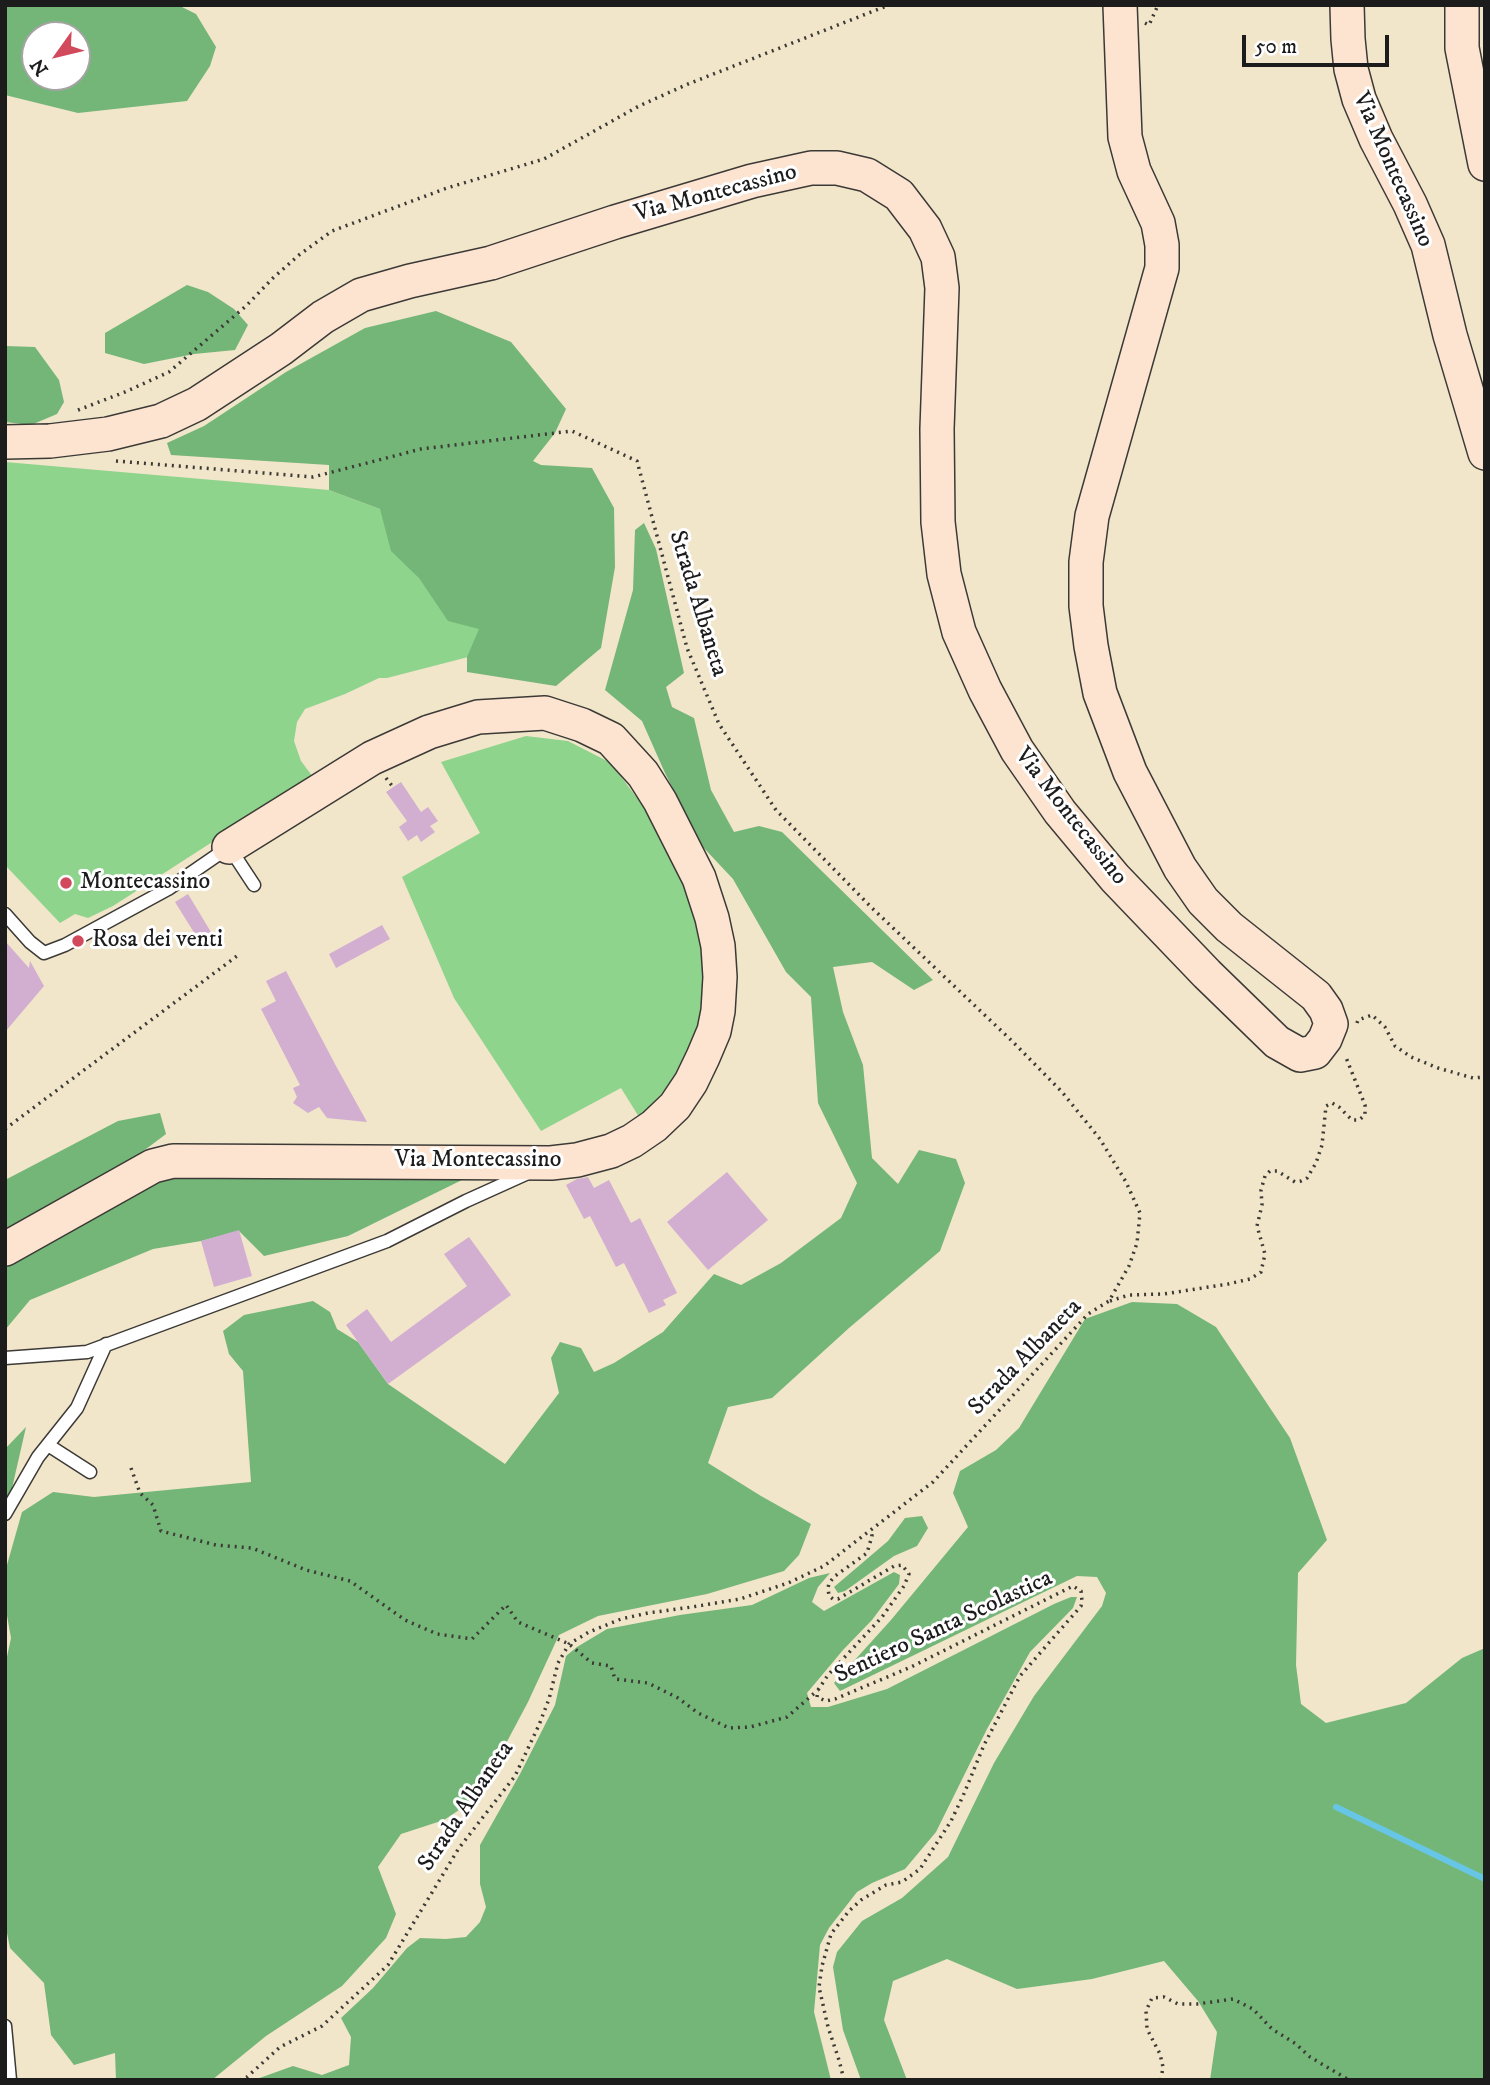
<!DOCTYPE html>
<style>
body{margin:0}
#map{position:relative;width:1490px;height:2085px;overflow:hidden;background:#f1e5ca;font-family:"IM FELL DW Pica",serif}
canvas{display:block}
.frame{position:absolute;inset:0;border:7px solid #1c1c1c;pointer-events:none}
.north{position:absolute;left:21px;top:21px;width:70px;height:70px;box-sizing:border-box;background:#fff;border:2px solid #a4a4a4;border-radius:50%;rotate:236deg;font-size:19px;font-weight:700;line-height:28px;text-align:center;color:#1c1c1c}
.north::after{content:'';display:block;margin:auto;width:24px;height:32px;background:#d1495b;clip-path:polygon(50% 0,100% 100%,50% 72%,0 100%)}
.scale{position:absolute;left:1242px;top:35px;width:147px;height:32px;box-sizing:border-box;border:4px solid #1c1c1c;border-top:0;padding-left:9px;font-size:21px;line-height:24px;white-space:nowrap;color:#1c1c1c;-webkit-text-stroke:5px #fff;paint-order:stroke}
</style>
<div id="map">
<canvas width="1490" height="2085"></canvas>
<div class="frame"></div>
<div class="north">N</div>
<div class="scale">50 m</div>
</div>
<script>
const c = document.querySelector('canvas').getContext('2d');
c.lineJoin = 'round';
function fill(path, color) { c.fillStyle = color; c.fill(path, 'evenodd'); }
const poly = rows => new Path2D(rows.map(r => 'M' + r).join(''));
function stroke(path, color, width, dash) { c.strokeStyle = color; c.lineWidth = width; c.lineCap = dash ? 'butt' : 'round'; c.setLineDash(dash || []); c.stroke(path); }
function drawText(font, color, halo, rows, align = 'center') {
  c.font = font + ' "IM FELL DW Pica",serif'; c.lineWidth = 6; c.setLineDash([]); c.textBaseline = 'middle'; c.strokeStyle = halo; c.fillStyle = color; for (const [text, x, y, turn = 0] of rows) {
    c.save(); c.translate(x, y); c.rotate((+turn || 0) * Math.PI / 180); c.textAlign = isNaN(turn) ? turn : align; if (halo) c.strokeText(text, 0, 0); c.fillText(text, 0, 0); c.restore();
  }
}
const green = poly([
 [5,462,329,490,380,509,503,648,387,678,379,678,345,694,305,709,297,722,294,741,301,761,313,777,113,906,88,918,75,914,60,923,5,865],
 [526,736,568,741,611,763,674,848,703,934,707,972,697,1032,672,1083,639,1117,621,1088,541,1131,454,998,402,877,480,833,441,762]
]);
const forest = poly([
 [5,5,178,5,196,14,216,47,210,66,187,101,78,113,5,95],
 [77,35,77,77,35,77,35,35],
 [187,285,208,292,234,309,248,325,235,350,194,354,144,364,105,353,105,333],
 [436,311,511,342,566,409,555,433,533,461,541,465,592,468,614,508,615,567,601,648,556,686,467,672,467,657,479,629,448,621,419,578,391,551,380,509,329,490,329,465,171,455,167,443,204,426,286,372,365,328],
 [5,346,35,347,59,380,64,402,57,414,31,425,5,422],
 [644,523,656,549,684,673,666,687,672,707,694,718,711,790,734,832,759,826,782,832,933,980,914,990,872,962,833,967,843,1012,863,1065,872,1158,898,1184,919,1150,956,1159,965,1183,940,1251,849,1328,772,1398,728,1407,708,1463,761,1496,811,1524,799,1555,784,1571,707,1594,598,1616,559,1635,528,1702,477,1798,444,1820,401,1834,378,1867,396,1914,386,1938,342,1986,266,2036,212,2080,116,2080,115,2053,74,2065,51,2035,44,1983,10,1948,5,1923,5,1666,11,1638,6,1610,7,1565,22,1512,53,1492,94,1497,251,1482,243,1371,229,1354,223,1331,244,1315,313,1301,330,1312,337,1329,358,1342,388,1384,505,1464,559,1393,551,1358,560,1342,581,1348,594,1372,614,1363,663,1332,714,1274,741,1285,781,1263,841,1218,857,1183,818,1103,811,997,786,972,733,879,702,846,665,773,642,721,605,690,633,590,635,530],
 [160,1113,166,1134,130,1161,5,1229,5,1180,118,1121],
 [465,1171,464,1179,348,1236,264,1256,239,1231,201,1241,153,1249,30,1300,5,1330,5,1258,141,1185,203,1173],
 [1132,1302,1177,1304,1216,1327,1290,1438,1327,1540,1298,1573,1296,1665,1301,1704,1326,1723,1406,1703,1462,1658,1485,1648,1485,2080,1210,2080,1217,2032,1198,2001,1164,1961,1092,1979,1017,1989,947,1959,893,1981,884,2020,907,2080,861,2080,843,2030,833,1967,837,1952,862,1921,902,1898,948,1857,994,1763,1034,1696,1102,1606,1106,1593,1097,1577,1077,1576,840,1691,834,1683,891,1620,968,1527,953,1493,960,1471,996,1450,1019,1428,1085,1319],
 [26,1427,10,1497,5,1509,5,1449],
 [922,1516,928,1528,917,1546,894,1556,845,1591,838,1593,834,1587,888,1541,905,1518],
 [894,1572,900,1575,899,1584,872,1620,843,1650,807,1693,811,1707,828,1707,887,1689,1054,1604,1071,1597,1077,1597,1073,1608,1030,1652,987,1729,936,1832,905,1869,872,1883,857,1892,829,1928,820,1945,814,2012,831,2080,254,2080,293,2066,322,2075,349,2065,351,2037,341,2018,373,1988,407,1948,420,1938,446,1939,466,1937,480,1922,486,1907,480,1884,480,1845,520,1774,555,1705,566,1656,577,1647,607,1629,680,1615,752,1605,809,1578,830,1573,818,1587,812,1602,824,1611]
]);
const stream = poly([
 [1336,1807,1485,1879]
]);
const building = poly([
 [401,782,421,812,428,807,438,821,430,826,435,832,421,842,417,835,408,841,399,827,407,821,386,792],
 [188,894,217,942,205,950,175,902],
 [382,925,390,939,336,968,329,954],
 [5,941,29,968,30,961,44,986,5,1032],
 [286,971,336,1066,367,1122,327,1118,319,1107,308,1113,293,1103,297,1097,293,1088,300,1085,261,1009,276,1001,266,981],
 [727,1172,768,1220,708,1270,667,1222],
 [588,1177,594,1188,609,1180,631,1223,640,1218,677,1293,663,1300,666,1305,649,1313,624,1263,616,1267,590,1216,584,1219,566,1185,577,1179],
 [239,1230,252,1276,214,1287,201,1241],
 [469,1237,511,1295,388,1384,346,1325,367,1309,391,1342,467,1286,444,1254]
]);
const path = poly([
 [1145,23,1149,25,1158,5],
 [78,410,125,392,169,372,246,306,273,278,299,255,332,231,447,188,544,159,639,106,688,84,889,5],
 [116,461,313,477,421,449,572,431,637,461,687,648,719,724,776,810,872,908,1011,1040,1062,1092,1100,1139,1126,1182,1140,1213,1137,1243,1129,1266,1109,1301,1088,1314,933,1482,824,1566,788,1583,740,1599,692,1607,648,1613,621,1619,589,1632,569,1644,558,1663,549,1699,539,1725,515,1776,459,1848,388,1965,322,2026,280,2047,247,2077,240,2080],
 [386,778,393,787],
 [1357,1023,1358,1020,1372,1015,1385,1027,1395,1046,1411,1057,1438,1068,1473,1078,1485,1077],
 [5,1129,237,956],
 [1110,1301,1129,1295,1164,1294,1228,1284,1250,1279,1261,1272,1265,1254,1257,1226,1262,1205,1261,1190,1265,1176,1270,1171,1277,1171,1295,1182,1301,1181,1307,1178,1316,1163,1322,1145,1326,1106,1332,1103,1339,1107,1352,1120,1359,1120,1365,1115,1365,1105,1345,1055],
 [131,1468,140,1493,153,1505,161,1531,216,1545,252,1548,306,1570,350,1581,405,1620,437,1634,472,1639,506,1605,518,1622,569,1644,592,1663,611,1666,615,1679,648,1683,678,1698,698,1713,729,1728,750,1727,787,1717,818,1690],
 [844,2080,839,2060,828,2027,819,1987,822,1966,831,1934,849,1911,861,1900,886,1885,902,1882,920,1869,951,1821,963,1796,984,1745,1020,1676,1081,1606,1082,1601,1081,1591,1073,1586,911,1667,835,1699,826,1701,817,1697,818,1690,828,1675,882,1617,904,1586,909,1574,902,1565,894,1566,838,1599,833,1599,829,1596,828,1588,829,1583,835,1576,867,1553,872,1536,871,1530],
 [1161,2080,1163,2067,1160,2054,1147,2029,1146,2011,1152,1998,1164,1997,1178,2004,1197,2004,1233,1999,1253,2009,1272,2029,1296,2044,1310,2057,1349,2080]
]);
const lane = poly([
 [5,914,30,942,44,953,65,945,168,889,229,847,254,885],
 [5,1358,87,1352,387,1241,466,1201,528,1173],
 [48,1445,90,1472],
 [5,1514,38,1457,77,1408,106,1344],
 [5,2026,10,2080]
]);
const secondary = poly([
 [1347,5,1348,39,1351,69,1359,99,1376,139,1410,204,1428,245,1450,335,1485,453],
 [1462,5,1462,48,1485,164],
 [5,442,50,441,108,434,161,421,197,404,281,349,323,317,361,295,410,281,491,263,615,222,752,181,811,168,837,168,867,175,899,195,925,229,938,257,942,288,937,429,938,522,944,574,959,632,985,690,1017,750,1060,812,1115,878,1207,974,1277,1042,1300,1055,1315,1052,1325,1039,1331,1024,1326,1010,1316,996,1229,927,1203,901,1180,868,1130,772,1100,693,1091,646,1086,606,1086,562,1092,516,1162,268,1162,245,1158,223,1134,171,1125,137,1120,5],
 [5,1249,153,1166,173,1161,551,1163,577,1160,611,1151,632,1141,654,1126,675,1106,691,1082,703,1057,714,1031,718,1011,720,977,718,946,712,918,699,878,660,801,643,774,611,739,582,725,545,713,478,717,429,732,372,758,229,847]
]);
const markers = [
 [66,883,7,"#d1495b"],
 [78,941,7,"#d1495b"]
];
const streetNames = [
 ["Via Montecassino",1392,170,66],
 ["Via Montecassino",716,194,-15],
 ["Strada Albaneta",697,604,73],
 ["Via Montecassino",1070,817,52],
 ["Via Montecassino",478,1161],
 ["Strada Albaneta",1026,1358,-46],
 ["Sentiero Santa Scolastica",944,1628,-25],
 ["Strada Albaneta",467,1807,-56]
];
const poiNames = [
 ["Montecassino",80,883],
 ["Rosa dei venti",92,941]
];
fill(green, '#8fd48d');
fill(forest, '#73b678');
stroke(stream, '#67c6e5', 6);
fill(building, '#d2afd0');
stroke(lane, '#3c3a36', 15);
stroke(secondary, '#3c3a36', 36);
stroke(path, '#3c3a36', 3.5, [2, 5]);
stroke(lane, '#fff', 12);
stroke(secondary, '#fde4d1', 33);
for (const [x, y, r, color] of markers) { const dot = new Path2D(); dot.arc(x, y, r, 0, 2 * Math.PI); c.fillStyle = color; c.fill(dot); stroke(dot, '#fff', 2.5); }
drawText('24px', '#1c1c1c', '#fff', streetNames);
drawText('24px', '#1c1c1c', '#fff', poiNames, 'left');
</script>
